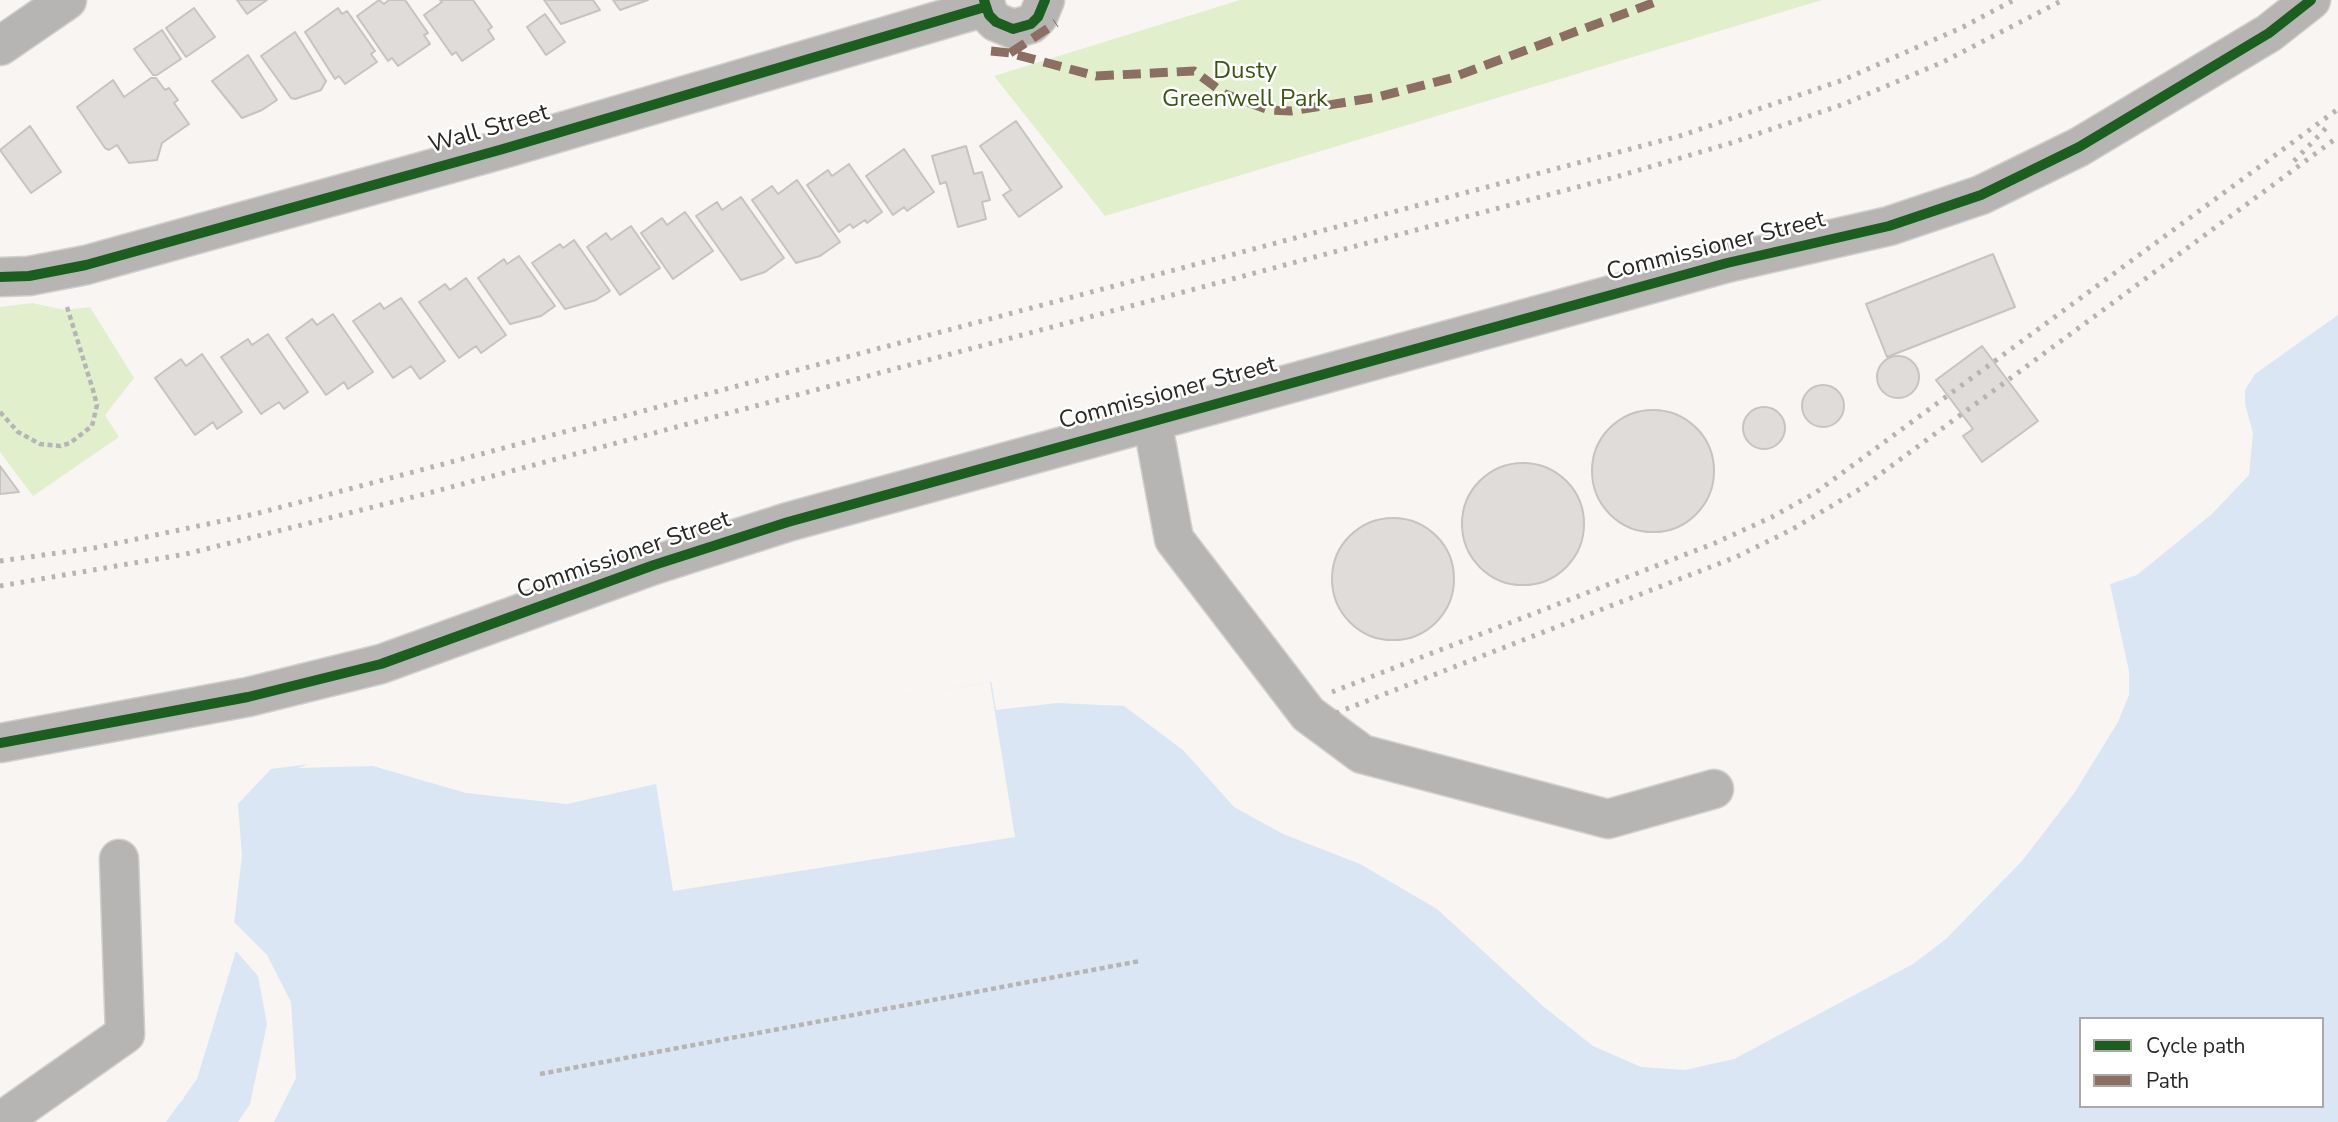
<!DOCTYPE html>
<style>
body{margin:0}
#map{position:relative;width:2338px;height:1122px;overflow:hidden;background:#f8f5f2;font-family:"Nunito Sans",sans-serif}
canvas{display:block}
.legend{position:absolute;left:2079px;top:1017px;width:245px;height:91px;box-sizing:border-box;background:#fff;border:2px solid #a9a9a8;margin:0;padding:9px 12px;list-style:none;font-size:21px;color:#292826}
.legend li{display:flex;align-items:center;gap:14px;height:35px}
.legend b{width:35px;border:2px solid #a9a9a8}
</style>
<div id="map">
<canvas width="2338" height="1122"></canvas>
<ul class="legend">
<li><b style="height:9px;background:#1b5e20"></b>Cycle path</li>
<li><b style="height:9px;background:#8d6e63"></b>Path</li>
</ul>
</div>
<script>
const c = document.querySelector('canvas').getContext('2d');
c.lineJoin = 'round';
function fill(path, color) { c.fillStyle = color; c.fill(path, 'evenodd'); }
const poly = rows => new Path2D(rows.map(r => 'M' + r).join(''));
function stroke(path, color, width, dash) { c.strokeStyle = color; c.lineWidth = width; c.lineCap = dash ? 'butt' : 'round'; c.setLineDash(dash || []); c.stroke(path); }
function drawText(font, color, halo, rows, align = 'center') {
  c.font = font + ' "Nunito Sans",sans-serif'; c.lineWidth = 5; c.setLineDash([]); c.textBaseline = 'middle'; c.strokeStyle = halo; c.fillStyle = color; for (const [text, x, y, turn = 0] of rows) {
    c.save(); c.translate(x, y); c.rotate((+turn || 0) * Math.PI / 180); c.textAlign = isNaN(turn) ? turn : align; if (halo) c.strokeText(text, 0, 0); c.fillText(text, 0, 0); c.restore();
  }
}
const green = poly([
 [1240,0,1822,0,1105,216,994,76],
 [32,303,65,310,90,307,134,378,105,415,119,437,33,496,0,452,0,307]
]);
const water = poly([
 [2338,299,2338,1122,157,1122,183,1100,212,1023,232,940,242,856,238,804,271,769,364,757,532,781,598,769,649,737,990,682,1122,672,1268,774,1598,1024,1677,1029,1781,985,1896,919,2003,824,2093,702,2080,586,2209,475,2214,454,2210,412],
 [2081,1019,2322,1019,2322,1106,2081,1106]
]);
const pier = poly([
 [2338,296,2338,315,2255,374,2245,390,2245,404,2253,433,2249,475,2212,514,2137,575,2110,584,2129,671,2129,695,2118,722,2075,792,2022,861,1946,939,1913,964,1734,1059,1685,1070,1641,1067,1593,1046,1544,1007,1437,909,1360,864,1283,834,1234,807,1183,750,1124,706,1057,703,996,710,991,679,1122,668,1156,678,1206,713,1270,771,1323,800,1419,837,1600,1021,1676,1026,1780,982,1894,916,2000,822,2089,701,2088,671,2076,625,2077,584,2206,473,2210,454,2206,412,2218,379],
 [990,682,1015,837,673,891,656,784,567,804,466,793,373,766,298,768,318,760,364,754,532,777,597,765,642,737],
 [231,919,267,955,291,1002,296,1078,274,1122,238,1122,250,1104,267,1024,258,976,236,951,197,1079,166,1122,153,1122,180,1098,208,1022]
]);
const building = poly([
 [237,0,267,0,247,14,237,0],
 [379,0,384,4,389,0,405,0,428,33,424,35,430,44,398,66,392,58,388,61,357,16,379,0],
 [440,0,473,0,492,27,488,30,494,39,462,61,456,52,452,55,424,15,442,2,440,0],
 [544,0,593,0,600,10,561,24,544,0],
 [613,0,648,0,620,10,613,0],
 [194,8,215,37,186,57,166,28,194,8],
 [338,8,342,14,347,11,375,51,371,54,377,62,345,84,339,76,335,79,305,32,338,8],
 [545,14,565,42,546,55,527,27,545,14],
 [162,30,181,59,157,75,153,75,134,49,162,30],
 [295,32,326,81,321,90,295,99,291,98,261,56,295,32],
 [248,55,277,100,262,110,242,118,212,81,248,55],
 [151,78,156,78,165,90,169,88,178,100,174,103,189,124,162,143,157,160,129,163,117,145,109,150,105,148,77,107,113,80,124,97,151,78],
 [1016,121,1062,187,1019,217,1003,195,1011,190,980,146,1016,121],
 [30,126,61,172,31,193,0,150,30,126],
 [966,146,974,174,982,172,990,200,982,202,986,219,958,227,946,182,940,184,932,156,966,146],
 [904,149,934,192,907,211,904,207,893,215,866,176,904,149],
 [849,164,882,212,867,223,865,220,853,228,850,224,839,232,807,185,828,170,832,176,849,164],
 [797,180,840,242,820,256,796,263,752,200,772,186,778,194,797,180],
 [741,197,784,258,765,272,741,280,696,216,717,202,722,210,741,197],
 [685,212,713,251,673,279,641,233,662,218,667,225,685,212],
 [631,226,660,268,620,295,587,247,606,233,611,240,631,226],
 [574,240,610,291,596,300,565,309,532,263,560,244,563,248,574,240],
 [1993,254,2015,307,1887,357,1866,304,1993,254],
 [519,256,555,306,541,316,510,324,478,278,504,259,507,264,519,256],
 [466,278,506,335,481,353,476,346,459,358,419,302,445,284,450,290,466,278],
 [401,298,445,361,420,379,411,366,393,378,353,321,380,303,384,309,401,298],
 [333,314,373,372,348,389,344,382,326,395,286,338,312,319,317,325,333,314],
 [268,334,308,392,284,409,279,402,261,414,221,357,248,339,252,345,268,334],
 [1982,346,2038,421,1982,462,1963,436,1973,429,1936,380,1982,346],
 [202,354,242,412,217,429,213,422,195,435,155,378,181,359,186,366,202,354],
 '1877 377a21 21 0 1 1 42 0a21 21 0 1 1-42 0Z',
 '1802 406a21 21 0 1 1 42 0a21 21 0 1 1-42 0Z',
 '1743 428a21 21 0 1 1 42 0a21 21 0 1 1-42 0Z',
 '1592 471a61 61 0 1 1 122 0a61 61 0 1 1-122 0Z',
 '1462 524a61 61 0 1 1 122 0a61 61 0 1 1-122 0Z',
 [0,466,19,492,0,494,0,466],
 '1332 579a61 61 0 1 1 122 0a61 61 0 1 1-122 0Z'
]);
const path = poly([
 [0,412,18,432,40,444,60,446,70,443,92,426,97,405,93,390,67,307],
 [540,1074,1140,961]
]);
const minor = poly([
 [984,0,989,15,996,22,1013,29,1031,24,1038,17,1045,0],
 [0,46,67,0],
 [0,277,29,276,86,265,503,149,985,7],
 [1152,420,1174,539,1308,714,1362,754,1608,819,1714,789],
 [0,743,248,697,381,664,654,565,788,522,1727,263,1889,226,1981,195,2079,147,2269,33,2311,0],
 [0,1122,125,1034,119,859]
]);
const rail = poly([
 [2294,161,2328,126],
 [0,561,94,548,255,514,1683,135,1843,80,1963,27,2014,0],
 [0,586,186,554,425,494,1619,176,1731,143,1844,104,1943,62,2063,0],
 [1332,692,1715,543,1772,517,1815,493,2338,109],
 [1336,713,1736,557,1791,530,1860,489,2338,137]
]);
const quiet = poly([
 [991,51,1010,53,1096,76,1194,71,1225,94,1269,110,1291,111,1378,97,1451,78,1661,0],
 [1010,53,1056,23]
]);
const cycleway = poly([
 [984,0,989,15,996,22,1013,29,1031,24,1038,17,1045,0],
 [0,277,29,276,86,265,503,149,985,7],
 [0,743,248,697,381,664,654,565,788,522,1727,263,1889,226,1981,195,2079,147,2269,33,2311,0]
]);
const parkNames = [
 ["Dusty",1245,72],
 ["Greenwell Park",1245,100]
];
const streetNames = [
 ["Wall Street",489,130,-16],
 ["Commissioner Street",1716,247,-14],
 ["Commissioner Street",1168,394,-15],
 ["Commissioner Street",624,556,-19]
];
fill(green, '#e1efcd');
fill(water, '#dbe6f4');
fill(pier, '#f8f5f2');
fill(building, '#dfdcda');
stroke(building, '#c5c4c1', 2);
stroke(minor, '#d2d0ce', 41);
stroke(path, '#b7b5b4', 4.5, [5, 3.5]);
stroke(minor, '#b7b5b4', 38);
stroke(rail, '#b5b4b1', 5, [3.5, 7]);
stroke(quiet, '#8d6e63', 9, [18, 9]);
stroke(cycleway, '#1b5e20', 10);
drawText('24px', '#3c5514', '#fff', parkNames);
drawText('24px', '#292826', '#fff', streetNames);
</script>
